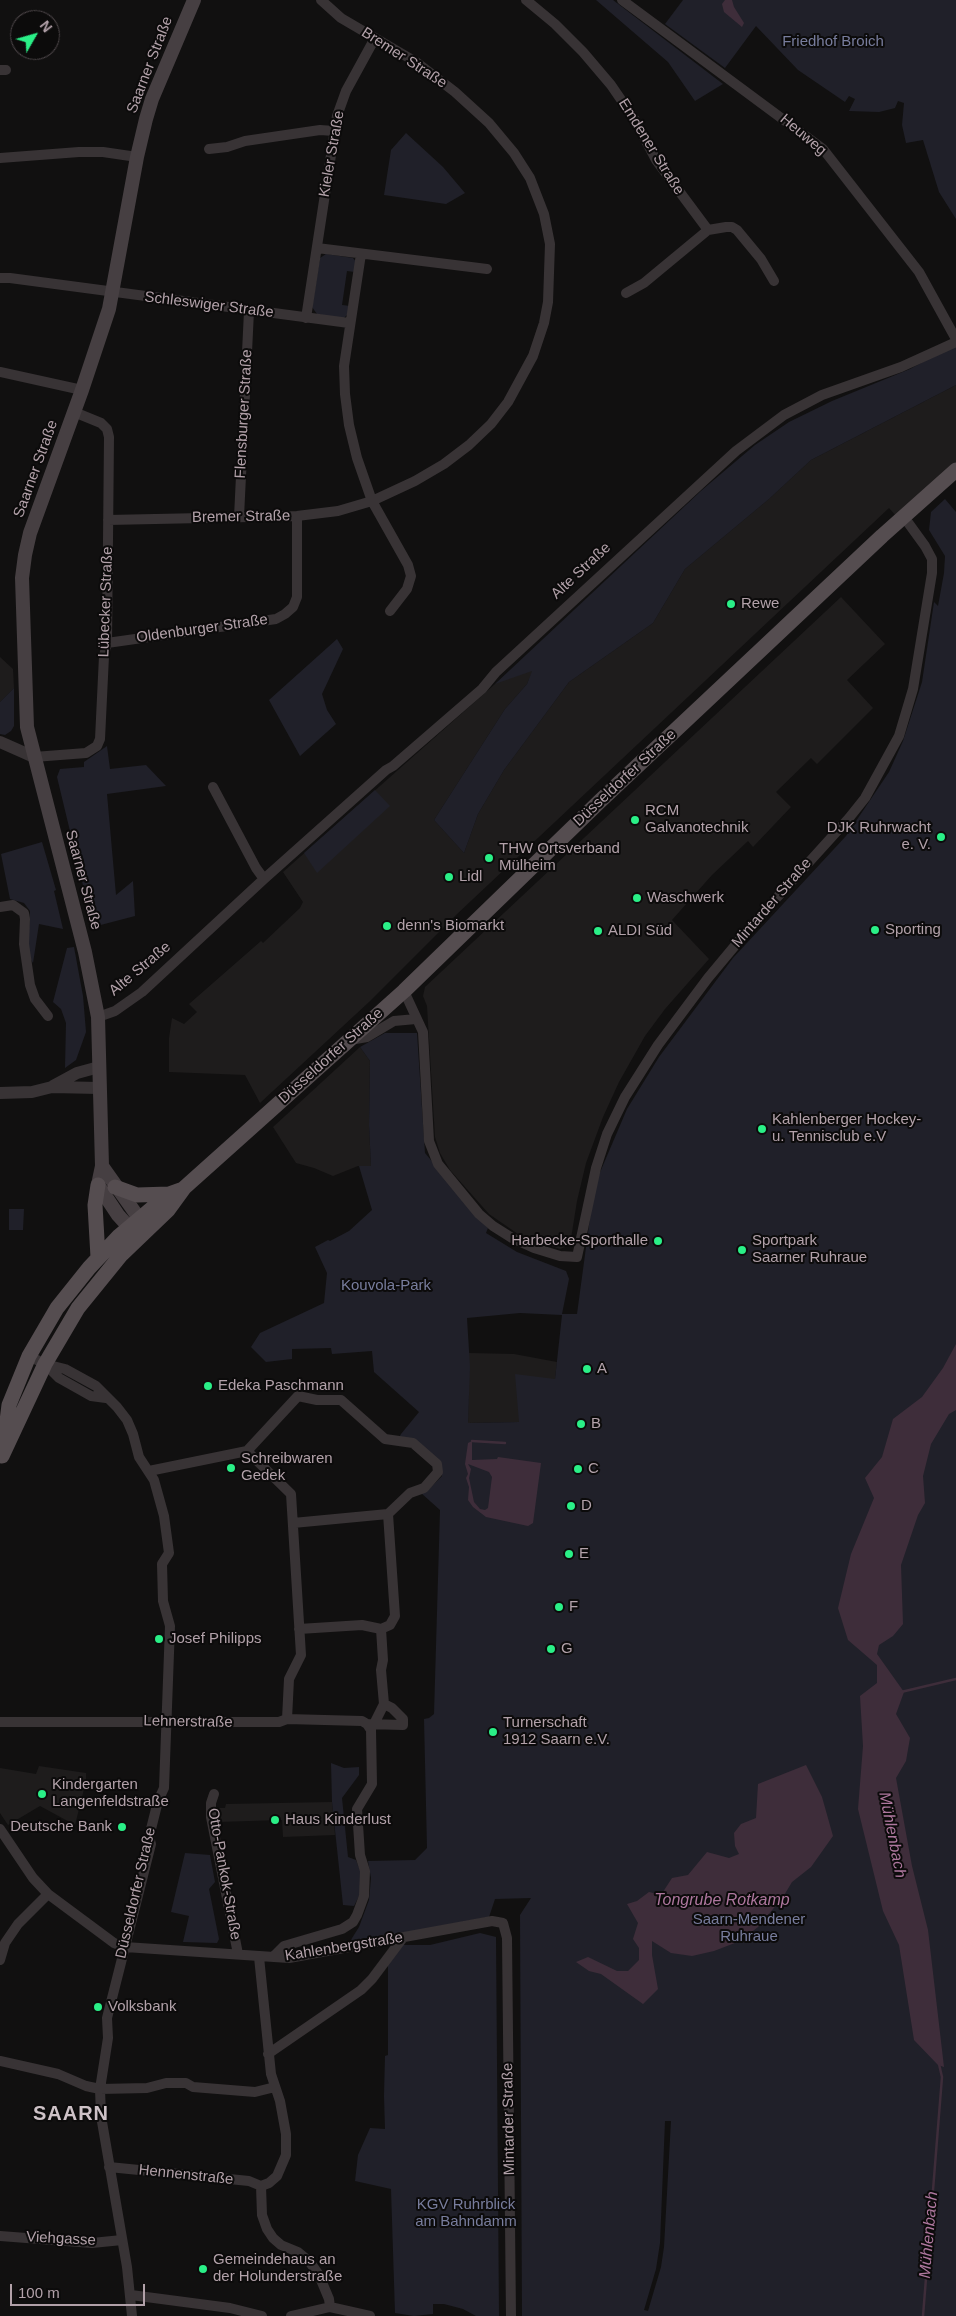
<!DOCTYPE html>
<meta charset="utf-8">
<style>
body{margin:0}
#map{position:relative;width:956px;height:2316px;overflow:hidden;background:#111010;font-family:Helvetica,sans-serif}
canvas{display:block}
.north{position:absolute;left:10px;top:10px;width:50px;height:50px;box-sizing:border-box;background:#0c0b0b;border:1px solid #4e474a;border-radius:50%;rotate:52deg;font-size:14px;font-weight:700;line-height:20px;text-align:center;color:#b2a1a9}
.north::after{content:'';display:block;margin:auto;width:18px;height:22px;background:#2aef87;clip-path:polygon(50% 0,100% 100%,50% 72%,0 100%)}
.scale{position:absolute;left:10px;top:2284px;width:135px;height:22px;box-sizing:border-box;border:2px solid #b2a1a9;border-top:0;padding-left:6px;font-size:15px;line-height:18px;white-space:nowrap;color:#b2a1a9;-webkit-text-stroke:4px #0c0b0b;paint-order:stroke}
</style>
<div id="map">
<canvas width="956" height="2316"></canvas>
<div class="north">N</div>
<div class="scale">100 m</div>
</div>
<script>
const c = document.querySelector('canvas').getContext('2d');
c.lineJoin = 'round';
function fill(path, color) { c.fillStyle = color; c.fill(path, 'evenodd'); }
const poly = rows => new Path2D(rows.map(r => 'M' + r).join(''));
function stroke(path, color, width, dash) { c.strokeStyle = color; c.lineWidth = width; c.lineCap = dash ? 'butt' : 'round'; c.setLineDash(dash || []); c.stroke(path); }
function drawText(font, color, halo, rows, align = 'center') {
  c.font = font + ' Helvetica,sans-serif'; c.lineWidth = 4; c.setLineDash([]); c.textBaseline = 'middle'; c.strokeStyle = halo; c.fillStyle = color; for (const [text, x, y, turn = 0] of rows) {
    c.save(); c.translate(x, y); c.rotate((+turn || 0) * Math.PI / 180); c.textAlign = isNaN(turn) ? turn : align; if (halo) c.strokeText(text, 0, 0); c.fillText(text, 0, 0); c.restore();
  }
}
const built = poly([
 [956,385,956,467,896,516,889,508,456,915,369,1002,260,1103,245,1075,169,1072,169,1038,172,1018,184,1024,197,1012,189,1004,261,941,263,943,300,908,303,902,283,872,495,684,546,640,527,684,505,709,434,820,464,853,478,814,504,770,569,682,653,623,685,569,769,499,811,460],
 [841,597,885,644,847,680,873,708,817,764,811,758,776,792,791,807,753,847,748,841,712,875,672,920,709,959,665,1009,645,1036,619,1082,603,1117,586,1163,577,1201,570,1245,560,1249,518,1234,489,1214,450,1170,440,1153,435,1137,427,1006,423,996,425,987],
 [0,657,13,669,14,688,0,702],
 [360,1047,370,1061,369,1125,371,1166,358,1166,333,1176,314,1168,296,1163,273,1127],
 [469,1353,514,1354,557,1362,555,1379,519,1422,468,1423],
 [39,1766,86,1773,86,1781,75,1825,40,1806,8,1825,0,1813,0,1768,36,1774],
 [332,1802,335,1835,283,1837,282,1820,217,1822,216,1819,217,1808,225,1808,226,1804]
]);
const green = poly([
 [596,0,613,0,723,84,695,101,668,62],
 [683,0,956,0,956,219,939,192,923,140,906,143,902,125,904,103,898,101,895,108,879,112,849,111,855,99,849,96,845,102,798,70,756,26,725,68,665,24],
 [406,133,443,167,465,193,446,204,384,195,391,150],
 [326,254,353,258,357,263,355,272,347,271,342,305,350,306,347,315,343,319,317,314,312,307,320,258],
 [956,344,956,385,811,460,769,499,685,569,653,623,569,682,504,770,478,814,464,853,434,820,505,709,527,684,532,671,495,684,702,490,755,445,789,422,832,401,910,369],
 [945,499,956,512,956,2316,522,2316,520,1915,531,1898,495,1899,489,1917,349,1943,359,1927,369,1900,371,1878,368,1861,415,1860,427,1848,424,1719,429,1718,434,1714,440,1510,421,1493,427,1491,442,1476,441,1463,399,1438,401,1434,419,1412,374,1372,372,1351,332,1354,331,1348,292,1349,292,1359,266,1362,251,1347,260,1333,324,1303,327,1273,315,1247,328,1240,330,1241,349,1231,372,1210,359,1166,371,1166,369,1125,370,1061,360,1047,385,1033,417,1033,425,1153,488,1228,486,1233,517,1252,566,1271,569,1279,562,1314,577,1314,592,1203,598,1177,627,1109,659,1057,733,958,846,836,889,772,903,741,922,682,934,602,938,606,944,573,945,556,929,530,931,512],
 [520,1313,562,1315,555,1379,515,1374,519,1422,468,1423,470,1367,467,1318],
 [665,2121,671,2121,664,2247,661,2267,648,2311,644,2310,656,2269,660,2243],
 [337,639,343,649,322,694,327,710,336,724,300,756,269,700],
 [14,688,14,726,11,731,5,735,0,734,0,702],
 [107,746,110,769,146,765,166,786,107,794,116,895,133,881,135,916,93,927,57,777,60,769,84,767,84,762],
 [375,790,390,806,317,873,304,853],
 [42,842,56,890,54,891,63,929,39,924,33,963,30,958,28,946,30,911,24,903,10,899,1,854],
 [74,947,83,996,86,1032,76,1060,65,1068,66,1023,61,1009,53,1002,67,948],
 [9,1209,24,1209,23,1230,9,1230],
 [331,1763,344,1768,359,1767,359,1775,342,1798,348,1857,356,1860,361,1873,360,1894,354,1906,343,1905,332,1802],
 [185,1853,210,1855,215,1882,209,1889,219,1939,217,1943,183,1942,189,1916,171,1912],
 [480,1933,496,1937,499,2316,476,2316,463,2309,444,2304,433,2304,433,2314,414,2316,395,2313,391,2189,355,2181,358,2155,370,2128,385,2129,384,2096,385,2056,388,2055,388,1963,403,1945,430,1945]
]);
const water = poly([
 [725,0,732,0,734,7,744,23,742,27,724,12,722,4],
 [956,1344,956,1410,949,1414,931,1444,923,1476,925,1503,918,1515,901,1565,903,1624,893,1636,879,1645,877,1654,904,1692,896,1714,910,1738,906,1761,896,1778,912,1866,928,1930,944,2067,938,2065,914,2040,899,1945,883,1911,858,1809,863,1746,860,1696,877,1683,877,1665,848,1640,838,1608,851,1554,874,1498,865,1478,882,1457,893,1419,922,1397,943,1368],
 [472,1441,472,1460,497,1459,498,1457,541,1463,533,1523,528,1526,486,1517,473,1507,468,1500,469,1487,466,1478,468,1474,465,1464,468,1443],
 [468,1464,489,1472,492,1477,488,1508,485,1510,480,1509,474,1502,469,1478,471,1469],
 [806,1765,822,1797,833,1836,811,1867,792,1882,783,1897,758,1927,740,1941,714,1951,692,1956,671,1953,652,1941,652,1955,658,1989,643,2004,601,1974,589,1971,576,1962,588,1957,617,1971,628,1971,639,1960,639,1948,633,1939,638,1923,627,1904,637,1901,649,1892,661,1895,672,1878,688,1875,707,1852,729,1858,739,1854,735,1846,734,1833,741,1824,756,1818,758,1784]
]);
const stream = poly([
 [472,1441,505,1443],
 [901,1692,956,1679],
 [923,2316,942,2077,939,2064]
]);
const minor = poly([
 [526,0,555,24,583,52,611,85,635,120,656,160,708,230],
 [622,0,823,149,919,272,956,339],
 [0,70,6,70],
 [209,149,227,147,245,141,320,130,334,131],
 [0,158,79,152,103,152,137,157],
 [317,248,487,269],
 [361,254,344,366,345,394,349,425,357,458,372,501,408,565,411,576,407,589,390,611],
 [0,278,10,278,349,323],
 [626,293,644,283,708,230,726,227,732,227,737,230,761,259,774,281],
 [306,318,337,116,346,91,375,38],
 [0,372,82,390],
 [239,517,249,311],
 [108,520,297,516,338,511,372,501,415,481,444,464,469,445,491,424,508,402,533,356,544,323,548,302,550,244,544,214,530,178,514,153,489,123,455,92,416,62,341,18,321,0],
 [107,643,276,619,285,614,293,607,297,597,297,516],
 [34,757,86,753,97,746,100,739,104,656,107,643,109,437,107,429,101,423,74,412],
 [213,787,256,868,264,879],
 [0,907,13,905,24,913,25,919,24,944,30,985,35,999,48,1016],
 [404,991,423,1032,429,1141,438,1164,479,1214,493,1226,512,1238,534,1248,560,1256,577,1257,596,1168,607,1134,625,1097,658,1045,708,978,753,924,849,818,865,798,899,736,913,689,932,573,932,559,925,546,904,517],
 [98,1017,115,1011,142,992,264,879,386,770,393,766,482,689,496,672,736,451,784,415,822,395,901,367,956,342],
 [350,1040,367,1037,394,1021,416,1019],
 [29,1356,45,1364,65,1369,96,1386,117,1407,127,1420,133,1434,139,1457,154,1480,164,1516,169,1553,162,1564,163,1601,170,1626,164,1788,158,1801,149,1837,151,1844,107,2018,108,2038,100,2089,101,2116,127,2267,132,2316],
 [46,1365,59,1378,91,1396,106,1398],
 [247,1451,291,1494,301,1655,289,1679,287,1719],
 [149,1471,247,1451,298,1396,317,1400,341,1400,385,1439,413,1443,437,1464,438,1472,424,1488,410,1493,388,1514,395,1616,390,1625,381,1629,383,1660,381,1670,384,1704,374,1724],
 [293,1523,388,1514],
 [299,1629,362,1625,381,1629],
 [0,1722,279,1722,287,1719,362,1721,367,1724,403,1725,403,1719,392,1708,384,1704],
 [214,1794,211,1803,211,1817,238,1954],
 [0,1829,33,1878,48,1894,114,1943,125,1947,289,1958,492,1921,503,1923,507,1938,511,2316],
 [259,1957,271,2074,280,2101,286,2134,286,2155,277,2176,269,2183,261,2186],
 [273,1957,284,1946,342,1929,353,1922,357,1915,364,1896,365,1871,360,1855,357,1809,372,1784,371,1730,367,1724],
 [0,1960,5,1943,18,1924,48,1894],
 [268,2054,361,1990,372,1979,402,1939],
 [0,2061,58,2074,86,2086,100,2089,147,2088,166,2083,186,2083,193,2087,255,2092,275,2087],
 [109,2167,249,2181,261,2186],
 [261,2186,262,2215,267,2229,273,2238,281,2245,298,2252,309,2261,319,2275,329,2299,330,2307],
 [0,2236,92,2243,122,2240],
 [131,2295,230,2308,262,2316],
 [291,2316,330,2307,370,2316]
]);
const tertiary = poly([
 [0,742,34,757],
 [53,1086,77,1073,99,1067],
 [0,1093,32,1092,52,1087,99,1088]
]);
const secondary = poly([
 [102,1166,146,1228],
 [137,1236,118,1215,98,1185,102,1166,98,1017,85,952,27,727,22,578,25,555,30,533,82,390,109,309,137,157,146,119,152,99,194,0]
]);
const primary = poly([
 [98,1185,95,1205,98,1257],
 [115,1187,137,1195,169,1194],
 [4,1445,9,1405,29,1356,57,1308,89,1268,119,1236,169,1194,183,1189],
 [2,1456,45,1364,78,1308,121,1255,168,1210,184,1188,404,991,599,802,882,536,956,470]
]);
const markers = [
 [731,604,5,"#2aef87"],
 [635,820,5,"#2aef87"],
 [941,837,5,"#2aef87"],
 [489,858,5,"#2aef87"],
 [449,877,5,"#2aef87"],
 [637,898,5,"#2aef87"],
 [387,926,5,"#2aef87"],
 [875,930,5,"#2aef87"],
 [598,931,5,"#2aef87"],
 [762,1129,5,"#2aef87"],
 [658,1241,5,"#2aef87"],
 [742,1250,5,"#2aef87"],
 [587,1369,5,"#2aef87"],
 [208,1386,5,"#2aef87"],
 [581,1424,5,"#2aef87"],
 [231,1468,5,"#2aef87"],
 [578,1469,5,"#2aef87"],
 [571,1506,5,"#2aef87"],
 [569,1554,5,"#2aef87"],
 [559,1607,5,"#2aef87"],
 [159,1639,5,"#2aef87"],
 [551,1649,5,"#2aef87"],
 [493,1732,5,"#2aef87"],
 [42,1794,5,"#2aef87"],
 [275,1820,5,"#2aef87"],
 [122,1827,5,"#2aef87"],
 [98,2007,5,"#2aef87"],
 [203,2269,5,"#2aef87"]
];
const parkNames = [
 ["Friedhof Broich",833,42],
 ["Kouvola-Park",386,1286],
 ["Saarn-Mendener",749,1920],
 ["Ruhraue",749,1937],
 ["KGV Ruhrblick",466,2205],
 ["am Bahndamm",466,2222]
];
const streetNames = [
 ["Bremer Straße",404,58,33],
 ["Saarner Straße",150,65,-69],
 ["Heuweg",803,135,40],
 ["Emdener Straße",651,147,58],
 ["Kieler Straße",332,154,-80],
 ["Schleswiger Straße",209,305,7],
 ["Flensburger Straße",244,414,-87],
 ["Saarner Straße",36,469,-70],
 ["Bremer Straße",241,517,-1],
 ["Alte Straße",581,571,-43],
 ["Lübecker Straße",106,602,-88],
 ["Oldenburger Straße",202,629,-8],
 ["Düsseldorfer Straße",625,778,-43],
 ["Saarner Straße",83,880,75],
 ["Mintarder Straße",772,903,-49],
 ["Alte Straße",140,969,-40],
 ["Düsseldorfer Straße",331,1056,-42],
 ["Lehnerstraße",188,1722,1],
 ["Otto-Pankok-Straße",224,1874,80],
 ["Düsseldorfer Straße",136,1893,-77],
 ["Kahlenbergstraße",344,1947,-9],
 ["Mintarder Straße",509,2119,-91],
 ["Hennenstraße",186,2175,6],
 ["Viehgasse",61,2239,3]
];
const poiNames = [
 ["Rewe",741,604],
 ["RCM",645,811],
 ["Galvanotechnik",645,828],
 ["DJK Ruhrwacht",931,828,"right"],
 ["e. V.",931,845,"right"],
 ["THW Ortsverband",499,849],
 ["Mülheim",499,866],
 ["Lidl",459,877],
 ["Waschwerk",647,898],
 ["denn's Biomarkt",397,926],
 ["Sporting",885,930],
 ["ALDI Süd",608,931],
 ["Kahlenberger Hockey-",772,1120],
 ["u. Tennisclub e.V",772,1137],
 ["Harbecke-Sporthalle",648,1241,"right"],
 ["Sportpark",752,1241],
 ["Saarner Ruhraue",752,1258],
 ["A",597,1369],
 ["Edeka Paschmann",218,1386],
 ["B",591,1424],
 ["Schreibwaren",241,1459],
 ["Gedek",241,1476],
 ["C",588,1469],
 ["D",581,1506],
 ["E",579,1554],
 ["F",569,1607],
 ["Josef Philipps",169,1639],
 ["G",561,1649],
 ["Turnerschaft",503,1723],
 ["1912 Saarn e.V.",503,1740],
 ["Kindergarten",52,1785],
 ["Langenfeldstraße",52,1802],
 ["Haus Kinderlust",285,1820],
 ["Deutsche Bank",112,1827,"right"],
 ["Volksbank",108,2007],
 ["Gemeindehaus an",213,2260],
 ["der Holunderstraße",213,2277]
];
const waterNames = [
 ["Mühlenbach",892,1835,79],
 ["Tongrube Rotkamp",722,1901],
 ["Mühlenbach",929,2235,-85]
];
const districtNames = [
 ["SAARN",71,2114]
];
fill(built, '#1e1c1c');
fill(green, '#202029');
fill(water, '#3e2d3a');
stroke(stream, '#3e2d3a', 2.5);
stroke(minor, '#383335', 10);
stroke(tertiary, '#383335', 12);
stroke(secondary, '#463f42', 14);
stroke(primary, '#554d50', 15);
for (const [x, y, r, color] of markers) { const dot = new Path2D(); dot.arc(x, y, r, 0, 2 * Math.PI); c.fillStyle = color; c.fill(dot); stroke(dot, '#0c0b0b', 2); }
drawText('15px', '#787d9d', '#0c0b0b', parkNames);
drawText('15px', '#b2a1a9', '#0c0b0b', streetNames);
drawText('15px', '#b2a1a9', '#0c0b0b', poiNames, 'left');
drawText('italic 16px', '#ae779e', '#0c0b0b', waterNames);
c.letterSpacing = '1px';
drawText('bold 20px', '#cec2c7', '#0c0b0b', districtNames);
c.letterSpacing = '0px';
</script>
